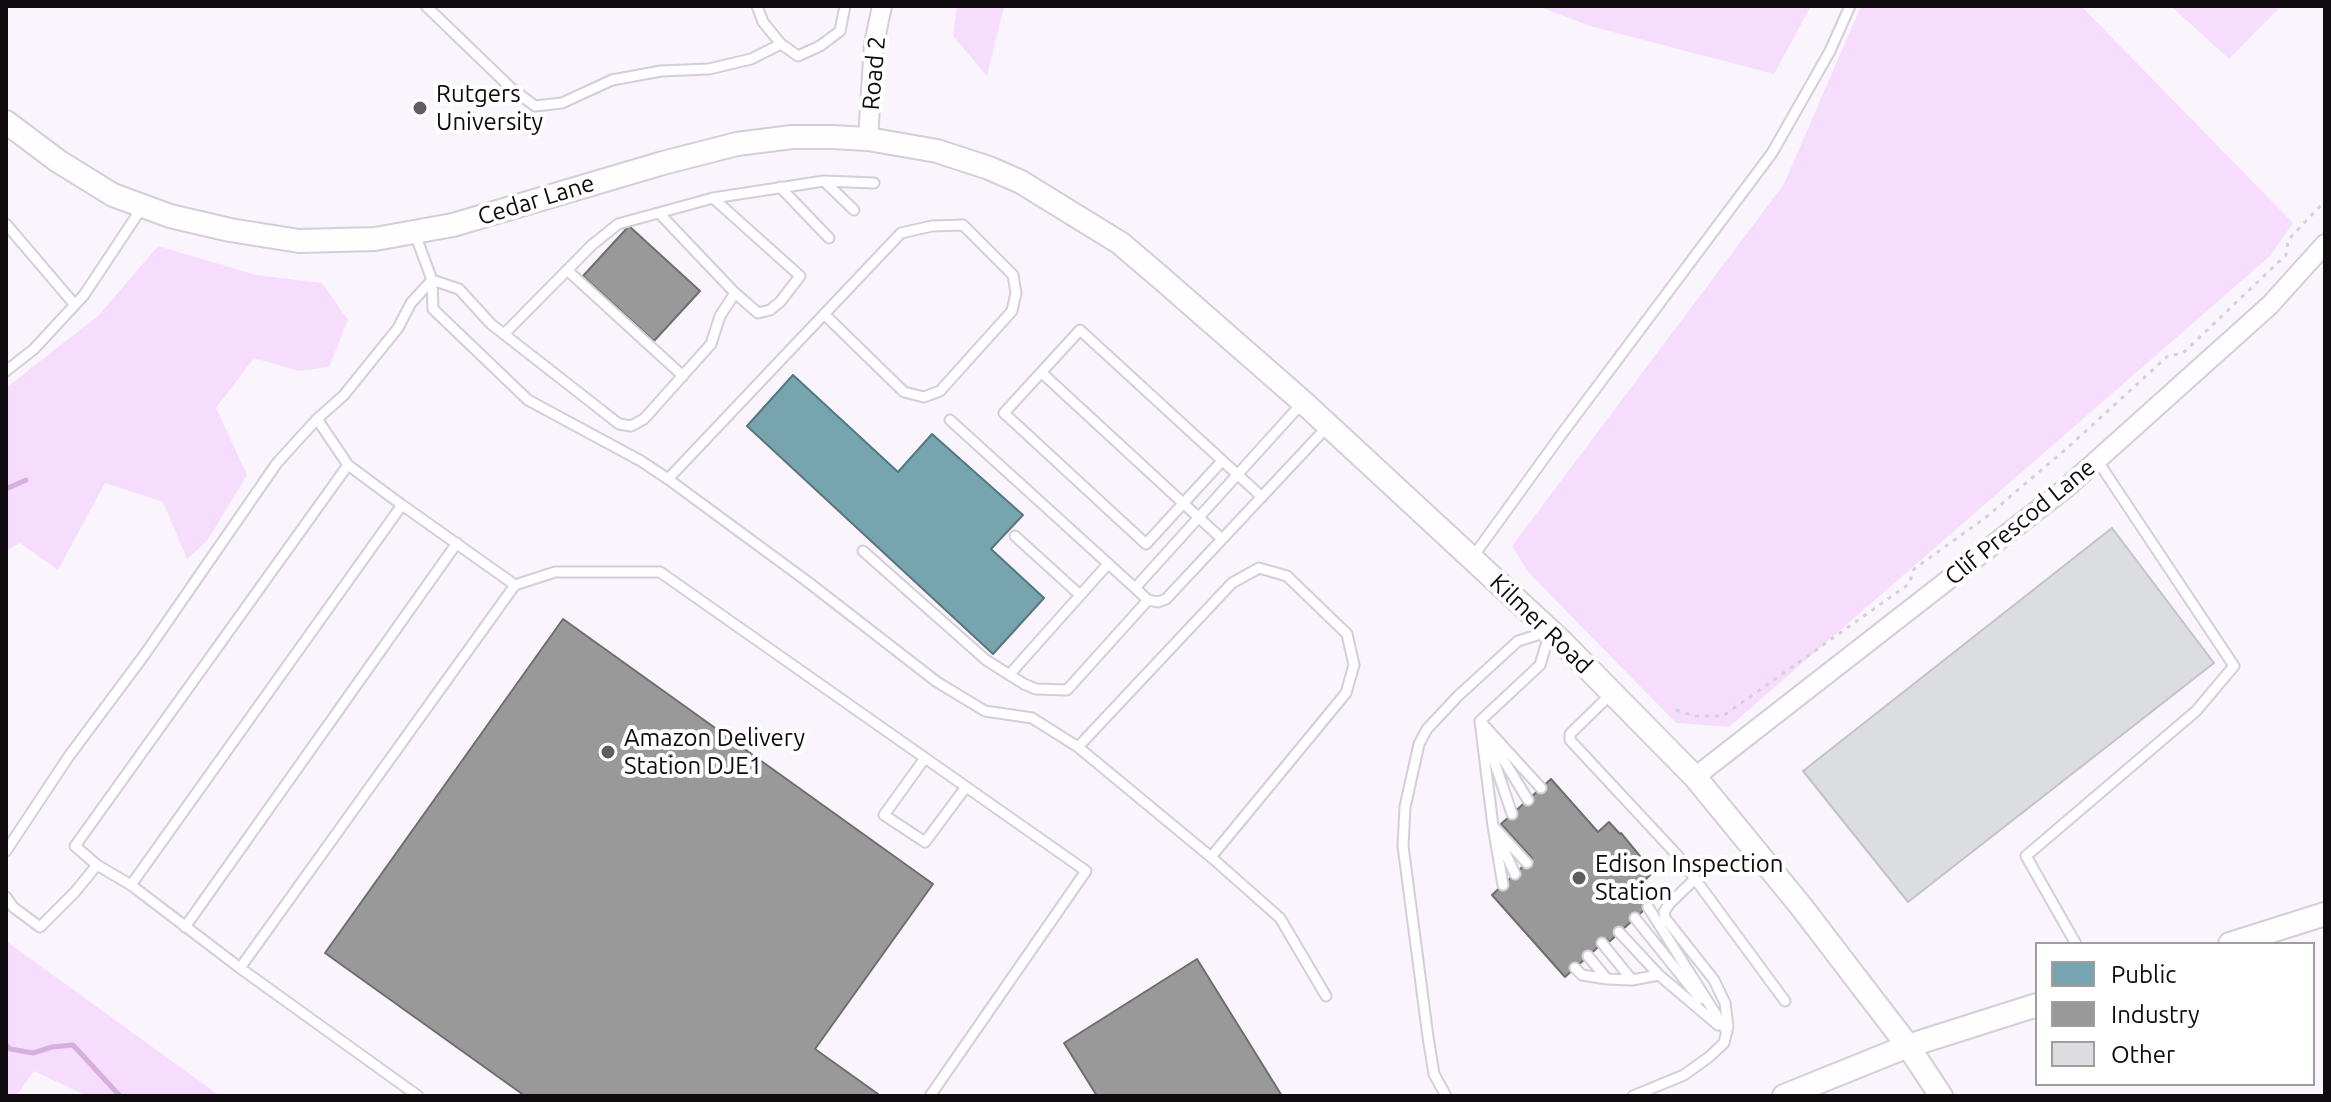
<!DOCTYPE html>
<style>
body{margin:0}
#map{position:relative;width:2331px;height:1102px;overflow:hidden;background:#faf4fc;font-family:Ubuntu,sans-serif}
canvas{display:block}
.frame{position:absolute;inset:0;border:8px solid #0e0a0e;pointer-events:none}
.legend{position:absolute;left:2035px;top:942px;width:280px;height:144px;box-sizing:border-box;background:#fff;border:2px solid #9f9d9f;margin:0;padding:10px 14px;list-style:none;font-size:24px;color:#0e0a0e}
.legend li{display:flex;align-items:center;gap:16px;height:40px}
.legend b{width:40px;border:2px solid #9f9d9f}
</style>
<div id="map">
<canvas width="2331" height="1102"></canvas>
<div class="frame"></div>
<ul class="legend">
<li><b style="height:22px;background:#76a5af"></b>Public</li>
<li><b style="height:22px;background:#999"></b>Industry</li>
<li><b style="height:22px;background:#dcdde1"></b>Other</li>
</ul>
</div>
<script>
const c = document.querySelector('canvas').getContext('2d');
c.lineJoin = 'round';
function fill(path, color) { c.fillStyle = color; c.fill(path, 'evenodd'); }
const poly = rows => new Path2D(rows.map(r => 'M' + r).join(''));
function stroke(path, color, width, dash) { c.strokeStyle = color; c.lineWidth = width; c.lineCap = dash ? 'butt' : 'round'; c.setLineDash(dash || []); c.stroke(path); }
function drawText(font, color, halo, rows, align = 'center') {
  c.font = font + ' Ubuntu,sans-serif'; c.lineWidth = 8; c.setLineDash([]); c.textBaseline = 'middle'; c.strokeStyle = halo; c.fillStyle = color; for (const [text, x, y, turn = 0] of rows) {
    c.save(); c.translate(x, y); c.rotate((+turn || 0) * Math.PI / 180); c.textAlign = isNaN(turn) ? turn : align; if (halo) c.strokeText(text, 0, 0); c.fillText(text, 0, 0); c.restore();
  }
}
const green = poly([
 [957,6,1004,6,987,76,953,36],
 [1537,6,1811,6,1774,74,1590,26],
 [1861,6,2081,6,2293,223,2270,256,1729,727,1676,723,1529,573,1512,546,1784,184],
 [2173,6,2281,6,2229,59,2172,7],
 [158,246,256,275,322,283,348,320,329,367,299,371,254,358,216,408,247,475,207,541,187,559,163,502,105,483,58,570,20,543,6,551,6,388,99,315],
 [6,941,220,1096,87,1096,34,1071,16,1096,6,1096]
]);
const public = poly([
 [793,375,898,472,932,434,1023,515,991,549,1044,598,993,654,747,426,793,375]
]);
const industry = poly([
 [629,226,700,291,654,341,583,276,629,226],
 [563,619,933,884,815,1049,878,1094,877,1096,525,1096,325,953,563,619],
 [1551,779,1598,832,1609,822,1620,834,1621,833,1653,872,1643,882,1657,898,1609,942,1607,939,1565,977,1492,895,1532,858,1501,824,1551,779],
 [1197,959,1282,1096,1097,1096,1064,1043,1197,959]
]);
const stream = poly([
 [6,489,26,480],
 [6,1045,10,1049,33,1053,52,1047,73,1045,120,1096]
]);
const building = poly([
 [2112,528,2214,663,1908,902,1803,771,2112,528]
]);
const path = poly([
 [1676,710,1695,716,1723,716,1909,584,1914,569,1985,518,2066,449,2169,355,2182,354,2286,255,2288,240,2325,201]
]);
const service = poly([
 [426,6,511,88,535,106,562,103,612,80,661,71,709,69,751,59,781,44],
 [757,6,763,22,781,44,798,56,820,46,840,31,845,6],
 [824,181,854,210],
 [780,187,829,238],
 [713,198,824,181,874,183],
 [659,213,735,293],
 [6,224,75,305],
 [415,234,432,280,433,309,528,400,641,461,668,479,808,582,937,682,985,711,1032,718,1078,747,1232,583,1259,568,1287,576,1347,634,1354,665,1346,693,1211,857,1078,747],
 [567,270,683,376],
 [432,280,459,289,491,324,619,424,631,426,644,419,711,344,720,316,735,293,758,313,770,310,780,302,800,276,713,198,618,224,592,245,504,334],
 [6,371,34,349,84,295,143,206],
 [1042,373,1222,539],
 [1303,402,1135,588,1148,600,1158,602,1166,599,1328,426],
 [317,419,348,465,402,505],
 [950,420,1135,588],
 [1222,461,1146,544,1004,413,1080,330,1262,497],
 [668,479,901,233,932,226,963,225,1013,275,1016,293,1012,311,940,391,924,397,904,392,824,314],
 [1015,536,1080,595],
 [863,551,986,660,1024,684,1036,689,1067,690,1148,600],
 [1472,558,1561,435,1772,153,1830,51,1850,6],
 [1009,675,1108,564],
 [1612,693,1570,734,1570,740,1678,856,1695,879,1670,903,1664,912,1665,918,1714,980,1725,1003,1728,1026,1724,1043,1709,1057,1684,1075,1633,1096],
 [1480,721,1493,826,1527,863],
 [1480,721,1540,665,1550,632],
 [1480,721,1541,788],
 [1490,738,1528,800],
 [1487,740,1512,814],
 [925,758,884,815,925,842,966,787],
 [1493,826,1503,885],
 [1498,837,1515,874],
 [6,851,69,756,145,654,277,463,317,419,344,395,398,328,411,303,432,280],
 [1211,857,1280,918,1326,996],
 [97,865,131,885],
 [1695,879,1785,1001],
 [6,897,13,907,40,927,75,892,97,865,75,846,348,465],
 [1648,907,1727,1032],
 [1635,918,1700,999],
 [185,927,457,543],
 [1619,932,1659,975,1718,1025],
 [1602,943,1632,980,1659,975],
 [2076,944,2026,856,2196,711,2234,666,2097,460],
 [1588,956,1607,979,1632,980],
 [240,968,515,585],
 [1575,968,1582,975,1607,979],
 [418,1096,240,968,131,885,402,505,515,585,555,572,660,572,1086,871,930,1096],
 [1446,1096,1434,1074,1428,1037,1403,846,1405,807,1419,744,1427,729,1458,696,1518,641,1547,632]
]);
const minor = poly([
 [868,139,874,44,882,6],
 [1695,777,2066,488,2270,305,2325,244]
]);
const tertiary = poly([
 [6,122,58,161,113,195,170,216,230,230,299,241,375,239,453,225,663,163,737,144,792,137,832,137,868,139,937,151,989,168,1021,182,1120,243,1160,277,1303,402,1560,640,1695,777,1800,905,1908,1046,1941,1096],
 [2230,944,2325,914],
 [1784,1096,1908,1046,2037,1005]
]);
const markers = [
 [420,108,8,"#615c61"],
 [608,752,8,"#615c61"],
 [1579,878,8,"#615c61"]
];
const streetNames = [
 ["Road 2",874,73,-85],
 ["Cedar Lane",536,200,-17],
 ["Clif Prescod Lane",2020,522,-39],
 ["Kilmer Road",1541,624,44]
];
const poiNames = [
 ["Rutgers",436,94],
 ["University",436,122],
 ["Amazon Delivery",624,738],
 ["Station DJE1",624,766],
 ["Edison Inspection",1595,864],
 ["Station",1595,892]
];
fill(green, '#f7ddfd');
fill(public, '#76a5af');
stroke(public, '#57767f', 2);
fill(industry, '#999');
stroke(industry, '#6f6e6f', 2);
stroke(stream, '#d6afdf', 5);
fill(building, '#dcdde1');
stroke(building, '#c2c3c7', 2);
stroke(service, '#d4cfd6', 13);
stroke(minor, '#d4cfd6', 22);
stroke(tertiary, '#d4cfd6', 26);
stroke(path, '#d4d2d4', 3, [4, 6]);
stroke(service, '#fefdff', 9);
stroke(minor, '#fefdff', 18);
stroke(tertiary, '#fefdff', 22);
for (const [x, y, r, color] of markers) { const dot = new Path2D(); dot.arc(x, y, r, 0, 2 * Math.PI); c.fillStyle = color; c.fill(dot); stroke(dot, '#fff', 3); }
drawText('24px', '#0e0a0e', '#fff', streetNames);
drawText('24px', '#0e0a0e', '#fff', poiNames, 'left');
</script>
